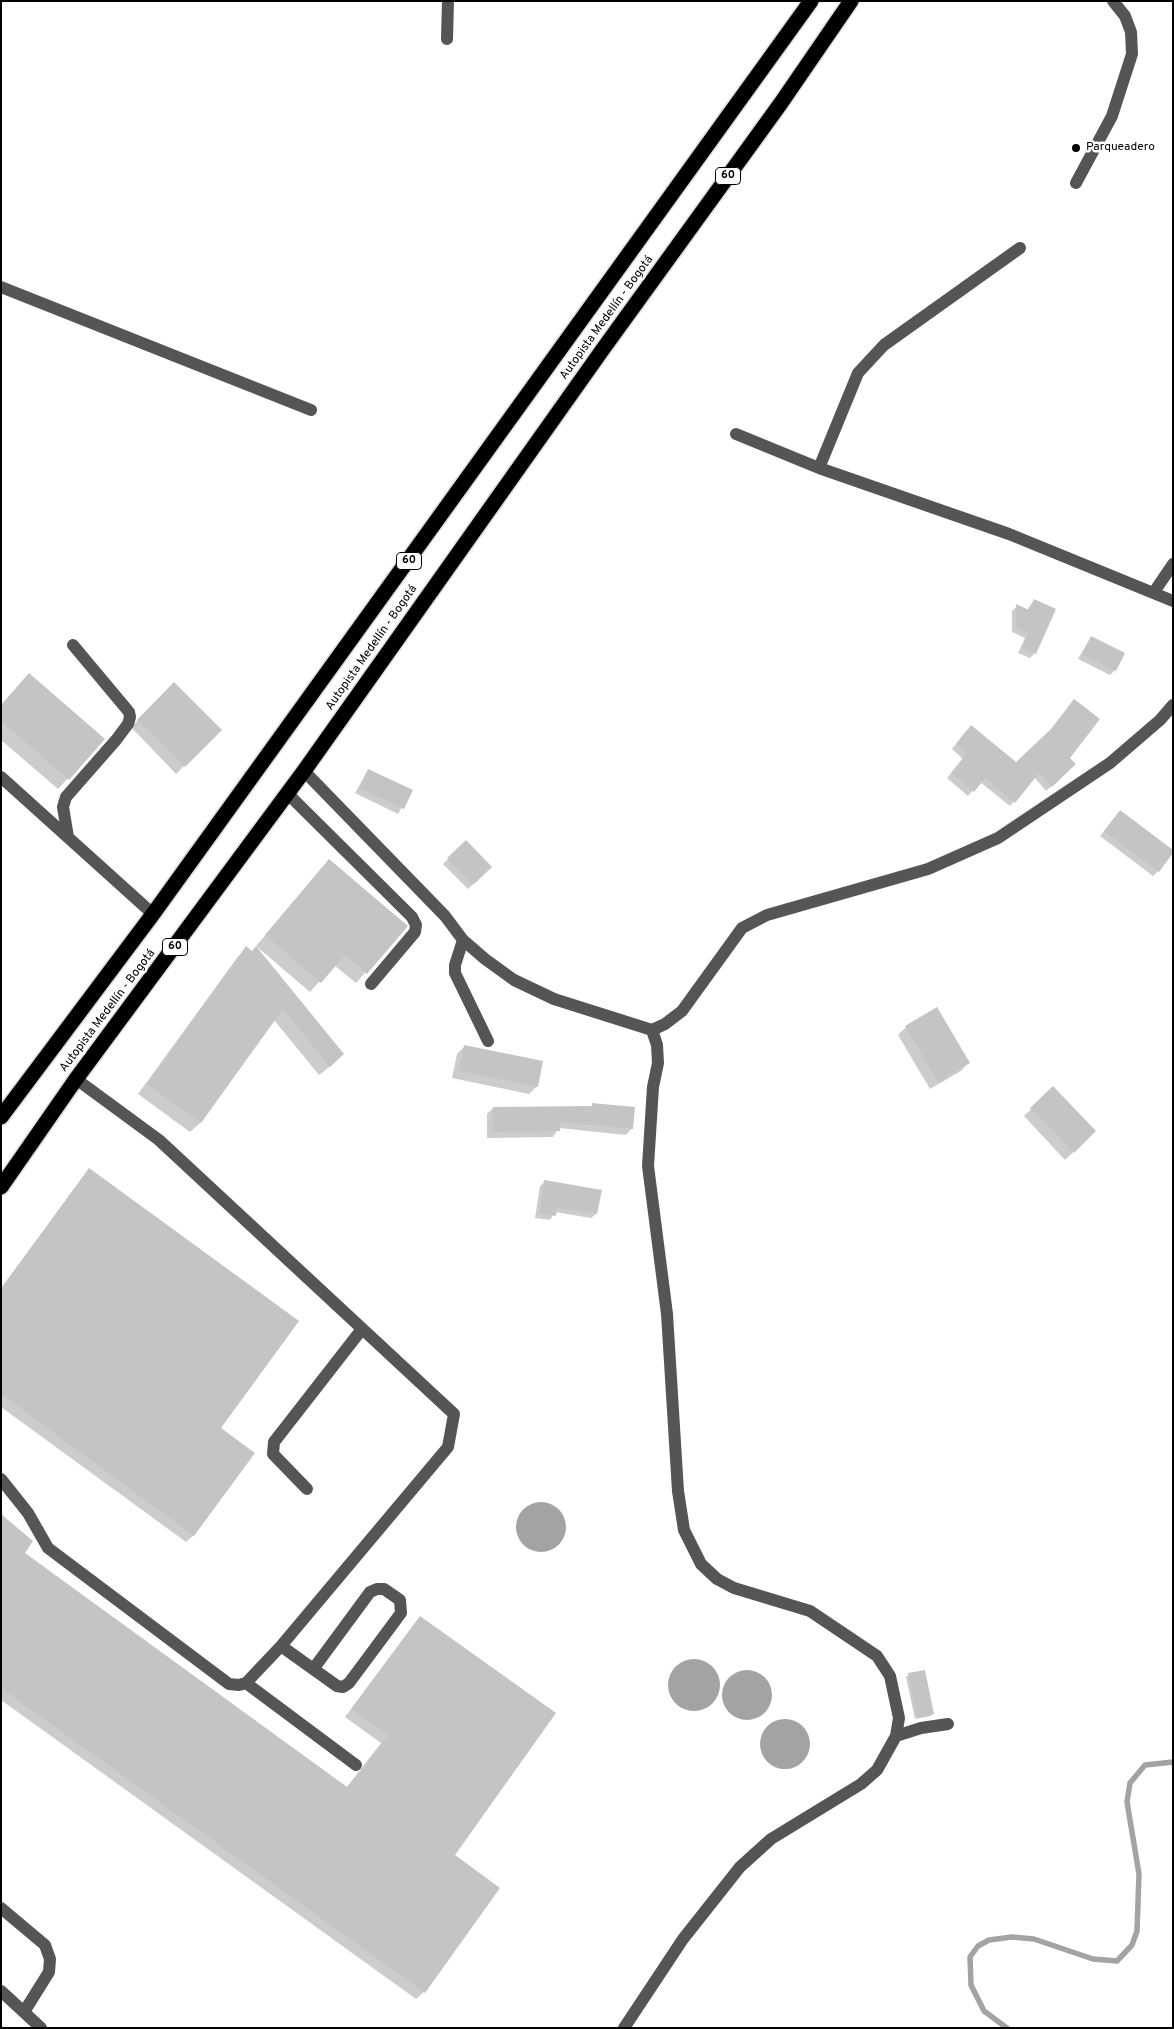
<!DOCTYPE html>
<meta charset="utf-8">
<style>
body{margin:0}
#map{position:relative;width:1174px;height:2029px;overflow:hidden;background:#fff;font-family:Overpass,sans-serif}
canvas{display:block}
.frame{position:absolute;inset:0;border:2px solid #000;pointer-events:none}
</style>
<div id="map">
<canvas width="1174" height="2029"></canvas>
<div class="frame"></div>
</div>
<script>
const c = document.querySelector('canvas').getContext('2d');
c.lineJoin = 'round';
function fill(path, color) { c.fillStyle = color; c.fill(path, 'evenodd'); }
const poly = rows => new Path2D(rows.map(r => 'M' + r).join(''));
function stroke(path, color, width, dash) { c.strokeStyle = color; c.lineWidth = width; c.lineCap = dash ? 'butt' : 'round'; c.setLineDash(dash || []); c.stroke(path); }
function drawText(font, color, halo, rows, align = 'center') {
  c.font = font + ' Overpass,sans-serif'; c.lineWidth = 5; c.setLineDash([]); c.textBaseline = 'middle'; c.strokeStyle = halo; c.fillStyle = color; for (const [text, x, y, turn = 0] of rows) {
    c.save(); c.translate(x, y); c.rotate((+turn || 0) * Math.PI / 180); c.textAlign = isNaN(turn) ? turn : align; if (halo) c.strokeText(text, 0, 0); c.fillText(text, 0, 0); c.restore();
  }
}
const water = poly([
 '516 1527a25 25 0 1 1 50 0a25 25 0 1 1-50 0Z',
 '668 1685a26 26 0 1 1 52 0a26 26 0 1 1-52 0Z',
 '722 1695a25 25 0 1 1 50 0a25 25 0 1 1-50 0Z',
 '760 1744a25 25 0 1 1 50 0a25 25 0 1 1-50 0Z'
]);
const shadow = poly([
 [1034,600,1055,609,1034,654,1030,658,1018,653,1025,638,1012,632,1012,611,1017,606,1027,610],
 [1091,637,1115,670,1110,675,1078,659],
 [174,684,220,730,176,774,131,727],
 [1,706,103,740,58,789,1,740],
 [966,731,1016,763,1069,758,1070,769,1046,791,1034,777,1010,806,980,782,968,796,947,778,963,759,952,749],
 [368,770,411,791,398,814,355,793],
 [1120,811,1158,871,1153,876,1100,836],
 [466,841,490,867,468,889,443,864],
 [320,871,406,926,356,983,334,965,310,992,256,946],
 [246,948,333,1064,319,1075,274,1020,200,1123,190,1132,138,1094,237,958],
 [936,1009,968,1063,961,1071,930,1089,898,1035,906,1027],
 [464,1047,537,1086,529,1094,452,1078,457,1054],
 [1053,1088,1095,1131,1065,1160,1024,1116],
 [593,1104,632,1128,626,1135,559,1128,553,1137,487,1138,487,1114,493,1108,590,1108],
 [89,1169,219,1429,194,1535,186,1542,1,1407,1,1288],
 [545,1182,596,1214,591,1218,555,1212,550,1220,535,1218,540,1186],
 [1,1515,24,1553,346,1788,381,1743,345,1717,421,1617,454,1856,424,1992,416,1999,1,1700],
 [908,1675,933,1714,931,1716,915,1719,906,1677]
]);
const stream = poly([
 [1007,2028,984,2011,971,1985,970,1957,978,1946,989,1940,1012,1937,1034,1939,1093,1959,1117,1961,1132,1945,1137,1931,1139,1874,1127,1802,1130,1783,1145,1765,1173,1762]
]);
const building = poly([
 [1034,599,1056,609,1036,654,1022,648,1028,633,1016,627,1016,604,1029,610],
 [1091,636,1125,653,1116,671,1082,654],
 [29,673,105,739,69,780,1,721,1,705],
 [174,682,222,730,185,767,137,720],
 [1074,699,1100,719,1070,758,1076,764,1052,787,1039,773,1015,803,985,778,974,792,951,773,967,753,956,744,971,725,1016,762,1051,729],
 [368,769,413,790,404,809,359,788],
 [1120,810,1173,850,1173,853,1159,872,1104,831],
 [466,840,492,867,473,885,447,858],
 [329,859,408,926,367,974,345,955,321,983,265,935],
 [246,946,252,951,256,946,344,1054,330,1067,283,1009,201,1123,147,1084],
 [937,1007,970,1063,938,1082,905,1026],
 [464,1045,543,1061,538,1087,459,1071],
 [1053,1086,1096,1131,1074,1153,1030,1108],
 [592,1103,635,1107,633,1129,560,1122,560,1131,493,1132,493,1107,592,1106],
 [89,1168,299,1321,221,1428,255,1453,194,1536,1,1394,1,1289],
 [544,1180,602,1190,597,1214,557,1208,556,1216,539,1213],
 [1,1514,33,1541,25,1553,347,1787,362,1770,388,1735,351,1709,420,1616,556,1713,455,1855,500,1888,425,1993,1,1688],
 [925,1670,934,1714,917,1718,908,1673]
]);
const minor = poly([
 [447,39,448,1],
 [1076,183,1112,116,1132,54,1131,32,1125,16,1113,1],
 [1,287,311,410],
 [736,434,819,468,1009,534,1173,601],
 [819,468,858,373,884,345,1020,248],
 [1154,592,1173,564],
 [304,771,445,916,463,940,485,959,514,980,554,999,652,1030,665,1024,682,1011,742,928,767,915,928,869,998,838,1110,763,1160,720,1173,705],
 [1,777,153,914],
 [287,793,412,917,416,925,415,932,371,984],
 [68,837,63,807,66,797,116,740,128,724,130,717,129,712,73,645],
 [463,940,455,965,455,973,488,1041],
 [1,1479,28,1513,48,1548,229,1684,239,1685,246,1683,281,1646,448,1447,454,1414,159,1140,76,1079],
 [307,1489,273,1454,274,1442,362,1329],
 [281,1646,337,1686,343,1687,349,1683,401,1613,400,1600,384,1589,377,1589,370,1592,314,1668],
 [246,1683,356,1765],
 [896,1736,921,1728,948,1724],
 [1,1908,45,1945,50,1959,49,1972,24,2012],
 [1,1991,41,2028],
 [624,2028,683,1939,740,1867,771,1839,861,1784,877,1770,896,1736,899,1718,890,1676,877,1656,810,1611,734,1588,717,1579,701,1564,684,1530,678,1491,667,1314,648,1166,653,1087,658,1063,657,1045,652,1030]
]);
const highway = poly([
 [1,1117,153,914,811,1],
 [1,1187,76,1079,304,771,603,349,781,103,851,1]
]);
const markers = [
 [1076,148,5,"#000"]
];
const shields = [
 [728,176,25],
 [409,561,25],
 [175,947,25]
];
const shieldNames = [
 ["60",728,176],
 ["60",409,561],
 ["60",175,947]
];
const poiNames = [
 ["Parqueadero",1086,148]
];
const streetNames = [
 ["Autopista Medellín - Bogotá",607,318,-54],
 ["Autopista Medellín - Bogotá",372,648,-55],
 ["Autopista Medellín - Bogotá",108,1011,-53]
];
fill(water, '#a3a3a3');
fill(shadow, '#0003');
stroke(stream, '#a3a3a3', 5.5);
fill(building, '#c4c4c4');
stroke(highway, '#dbdbdb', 18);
stroke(minor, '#555', 12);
stroke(highway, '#000', 15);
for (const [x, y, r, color] of markers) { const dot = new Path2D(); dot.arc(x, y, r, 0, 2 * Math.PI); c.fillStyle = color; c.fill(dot); stroke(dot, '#fff', 2); }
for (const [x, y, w] of shields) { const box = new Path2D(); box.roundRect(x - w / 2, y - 8.5, w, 17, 4); c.fillStyle = '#fff'; c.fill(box); stroke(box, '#000', 1); }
drawText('bold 11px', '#000', null, shieldNames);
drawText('12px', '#000', '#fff', poiNames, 'left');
drawText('12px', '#000', '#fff', streetNames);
</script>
